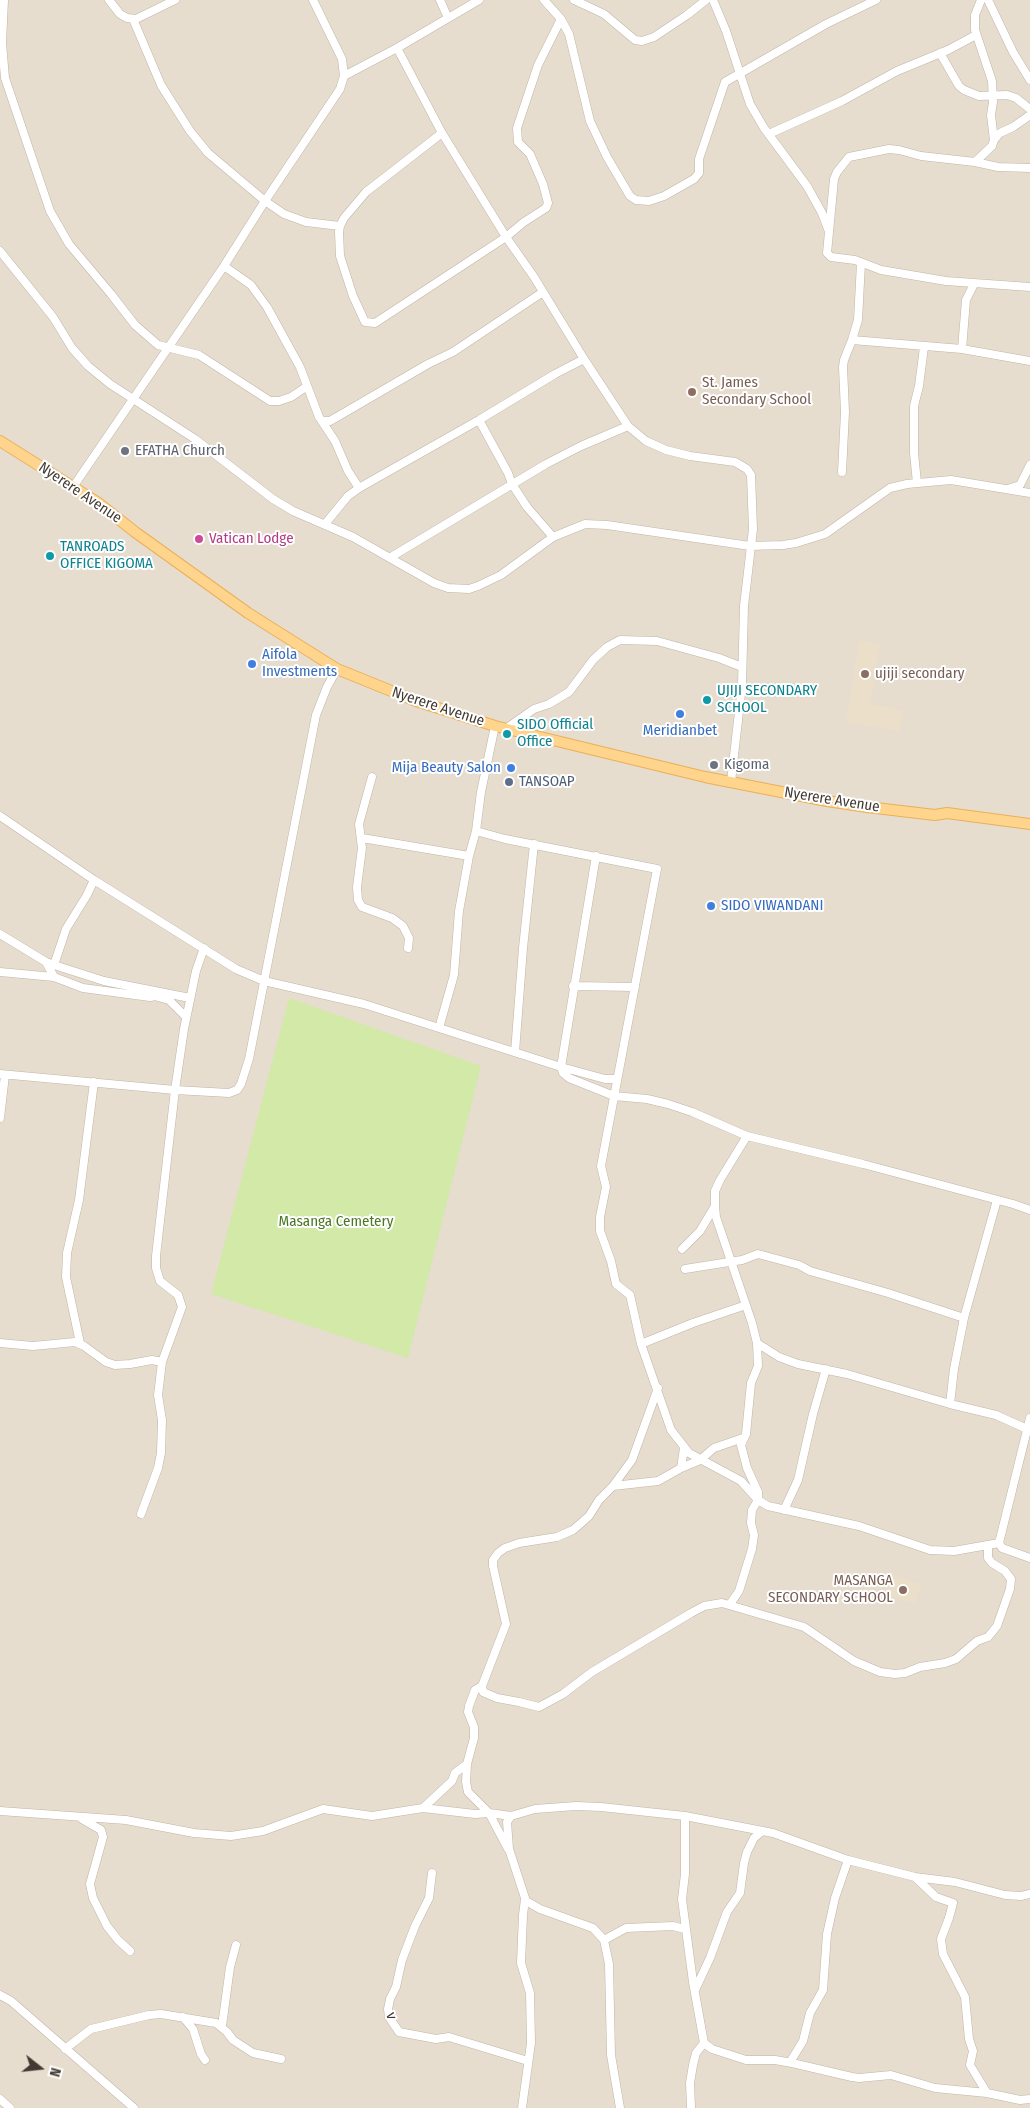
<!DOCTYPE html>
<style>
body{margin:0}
#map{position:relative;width:1030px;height:2108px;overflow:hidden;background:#f2ebe1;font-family:"Fira Sans Condensed",sans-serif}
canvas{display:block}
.north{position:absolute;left:15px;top:2043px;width:50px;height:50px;-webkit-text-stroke:4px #fff;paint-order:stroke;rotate:106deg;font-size:14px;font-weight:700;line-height:20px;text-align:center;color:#433b32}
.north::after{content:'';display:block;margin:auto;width:18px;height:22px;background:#433b32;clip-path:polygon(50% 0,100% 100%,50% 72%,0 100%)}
</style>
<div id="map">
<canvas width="1030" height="2108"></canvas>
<div class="north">N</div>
</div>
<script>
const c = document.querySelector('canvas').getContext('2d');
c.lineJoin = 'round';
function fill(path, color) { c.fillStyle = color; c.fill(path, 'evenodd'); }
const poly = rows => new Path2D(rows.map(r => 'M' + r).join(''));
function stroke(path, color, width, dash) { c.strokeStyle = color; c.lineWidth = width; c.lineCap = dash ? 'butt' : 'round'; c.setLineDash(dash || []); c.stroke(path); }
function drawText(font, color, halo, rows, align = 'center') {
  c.font = font + ' "Fira Sans Condensed",sans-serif'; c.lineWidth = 4; c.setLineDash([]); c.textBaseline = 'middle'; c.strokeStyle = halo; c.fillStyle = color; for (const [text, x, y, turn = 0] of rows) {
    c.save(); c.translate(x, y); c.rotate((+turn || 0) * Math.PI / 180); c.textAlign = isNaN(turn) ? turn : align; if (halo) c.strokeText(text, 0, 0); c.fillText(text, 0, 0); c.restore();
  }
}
const residential = poly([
 [0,0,1030,0,1030,2108,0,2108]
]);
const education = poly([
 [860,641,880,644,870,704,903,710,899,731,846,722],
 [893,1575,921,1584,914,1604,886,1595]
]);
const green = poly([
 [289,998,481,1066,408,1358,211,1294]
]);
const minor = poly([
 [4,0,2,43,5,78,50,211,69,244,111,294,135,325,158,345,199,355,270,401,279,401,291,397,306,387],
 [109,0,120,14,127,18,136,19,175,0],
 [440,0,448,18],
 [544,0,561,19,569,34,590,121,607,157,630,196,636,200,649,201,664,196,694,179,699,173,699,159,725,82,826,24,876,0],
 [574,0,604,14,635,40,642,41,654,37,687,15,706,0],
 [713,0,726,31,750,104,764,128,807,186,822,213,828,229],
 [981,0,975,15,975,30,992,81,993,102,991,115,994,140,992,146,975,162,921,156,899,150,889,149,849,157,837,172,834,179,827,253,831,257,855,260,881,270,946,281,1030,287],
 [988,0,1013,52,1030,80],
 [133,19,161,85,190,131,208,153,265,201,284,214,306,222,340,226],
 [397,48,442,133,506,237,534,277,584,359,628,426,646,441,666,450,690,456,735,462,747,469,751,475,753,529,744,606,742,685,731,782],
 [940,53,959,86,964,90,979,96,1007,95,1016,98,1030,109],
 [344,76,397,48,479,0],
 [442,133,366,192,344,218,340,226,339,232,340,256,353,296,365,322,375,323,506,237,524,222,546,208,548,203,543,184,530,154,518,142,517,128,538,65,561,19],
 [769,134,842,101,897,71,948,50,976,35],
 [994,140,1000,133,1013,127,1030,115],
 [975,162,998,167,1030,168],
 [0,251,53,317,72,348,88,366,110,384,195,439,273,499,293,511,353,537,434,583,448,588,469,589,478,586,501,575,553,537,585,524,607,525,750,546,783,545,796,543,825,534,890,488,907,484,951,480,1030,493],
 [224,266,251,285,267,307,300,367,319,417,335,441,348,471,359,488],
 [852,340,962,349,1030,361],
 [962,349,966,300,974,284],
 [479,420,508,473,512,484,527,507,553,537],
 [322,421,330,421,428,364,453,352,543,292],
 [842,472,845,412,843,367,844,360,852,340,858,320,861,263],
 [917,483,914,453,914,406,919,386,924,347],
 [73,487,224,266,265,201,340,89,344,76,342,59,313,0],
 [1008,489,1020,485,1030,465],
 [325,524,348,496,359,488,479,420,555,374,584,359],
 [391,557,546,464,581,446,628,426],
 [507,728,534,709,549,704,569,692,593,660,607,647,620,640,657,641,719,658,742,667],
 [372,777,359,824,362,848,357,887,358,900,362,907,392,918,403,926,409,938,408,948],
 [0,816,94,880,236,969,264,981,364,1004,561,1067,605,1079,617,1079],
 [476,831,505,839,657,869,601,1166,606,1187,600,1217,600,1231,611,1261,616,1284,630,1295,641,1344,671,1430,689,1453,741,1481,758,1500,752,1510,751,1523,754,1535,752,1549,739,1591,730,1604],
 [362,838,469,856],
 [596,856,561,1067,563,1073,569,1078,614,1096,647,1099,668,1104,692,1112,747,1136,863,1164,1013,1204,1030,1210],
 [0,934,46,962],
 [54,965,104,981,190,998],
 [0,972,54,977,83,988,150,997,168,994],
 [54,977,46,962,54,965,66,929,87,895,94,880],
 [573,986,635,987],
 [158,997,169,1000,186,1017],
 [439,1028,454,975,459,911,469,856,476,831,481,792,495,726],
 [515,1052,523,948,534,844],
 [0,1074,175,1090,229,1093,237,1090,241,1084,249,1059,316,715,327,687,337,669],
 [0,1118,5,1075],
 [747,1136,720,1180,715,1191,715,1206,716,1217,752,1323,757,1343,779,1357,798,1364,847,1374,950,1404,996,1415,1027,1429],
 [682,1249,700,1231,715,1206],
 [685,1269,742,1260,758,1254,799,1265,810,1271,888,1293,964,1318],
 [0,1343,33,1346,75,1342,84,1346,106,1362,115,1365,130,1364,152,1360,162,1362],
 [80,1343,66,1277,67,1253,79,1200,94,1082],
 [757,1343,758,1366,751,1383,746,1434,741,1445,747,1468,758,1492,758,1500,768,1506,859,1526,930,1550,954,1551,999,1543],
 [641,1344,693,1323,746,1305],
 [950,1404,954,1369,964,1318,997,1200],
 [1030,1418,999,1543,1002,1548,1030,1558],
 [743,1438,714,1448,700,1460,681,1468,658,1481,613,1486,599,1500,589,1516,573,1530,557,1537,519,1543,505,1548,498,1553,493,1560,493,1566,506,1624,482,1686,483,1692,497,1698,519,1702,539,1707,563,1694,592,1672,691,1613,704,1606,722,1603,804,1627,854,1661,880,1672,895,1674,905,1673,920,1667,945,1663,956,1659,977,1641,988,1637,997,1626,1010,1589,1011,1579,1005,1571,992,1563,988,1558,988,1545],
 [681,1468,684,1448],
 [613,1486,632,1460,658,1388],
 [784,1510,798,1480,813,1414,826,1369],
 [141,1514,158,1468,161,1453,162,1420,158,1395,162,1362,182,1307,178,1295,160,1281,156,1268,156,1256,175,1090,184,1029,196,971,204,948],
 [482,1686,475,1690,469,1706,468,1712,474,1727,474,1738,467,1764,466,1782,468,1792,489,1813,508,1849],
 [423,1808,452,1781,455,1773,467,1764],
 [0,1811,126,1820,194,1833,231,1836,263,1831,323,1809,372,1816,423,1808,475,1814,489,1813,511,1816,535,1809,576,1806,601,1807,685,1816,773,1833,848,1860,915,1877,955,1882,1005,1895,1021,1896,1030,1894],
 [511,1816,507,1822,509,1849,526,1901,540,1909,593,1928,604,1940,609,1964,611,2055,620,2108],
 [685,1816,685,1874,682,1899,693,1982,704,2043,712,2049,746,2060,775,2060,792,2063,792,2059,803,2041,810,2013,823,1990,827,1934,835,1898,848,1860],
 [82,1819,101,1830,103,1837,90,1884,93,1898,107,1926,118,1940,130,1951],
 [432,1873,429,1898,415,1926,402,1960,396,1987,390,1999,388,2009,389,2017,399,2032,436,2039,449,2037,528,2061],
 [915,1877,936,1897,953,1903,949,1918,941,1939,943,1954,965,1997,969,2039,973,2051,970,2065,987,2093],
 [604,1940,626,1928,673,1926,685,1929],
 [695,1990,710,1958,727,1912,740,1893,744,1863,747,1852,754,1838,762,1831],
 [0,1995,11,2001,134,2108],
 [183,2017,193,2029,201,2054,205,2060],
 [222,2026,230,1967,236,1945],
 [65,2049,91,2029,149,2015,161,2014,216,2023,227,2032,233,2040,253,2053,281,2059],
 [792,2063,852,2077,859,2078,891,2075,935,2088,987,2093,1020,2100,1030,2099],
 [0,2099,10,2108],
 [522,2108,531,2043,530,1993,521,1963,523,1915,525,1899],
 [691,2108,690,2083,693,2065,696,2053,704,2043]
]);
const major = poly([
 [0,441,97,502,135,532,248,613,337,669,416,701,495,726,705,777,827,801,867,807,935,815,947,813,1030,824]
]);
const markers = [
 [692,392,5,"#8d6e63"],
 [125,451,5,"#6b7280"],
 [199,539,5,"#d1479c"],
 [50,556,5,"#0f9aa8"],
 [252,664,5,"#3f7fe0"],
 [865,674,5,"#8d6e63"],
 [707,700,5,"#0f9aa8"],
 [680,714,5,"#3f7fe0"],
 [507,734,5,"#0f9aa8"],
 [714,765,5,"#6b7280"],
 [511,768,5,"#3f7fe0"],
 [509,782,5,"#5c6f8a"],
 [711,906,5,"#3f7fe0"],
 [903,1590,5,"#8d6e63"]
];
const educationNames = [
 ["St. James",702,383],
 ["Secondary School",702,400],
 ["ujiji secondary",875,674],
 ["MASANGA",893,1581,"right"],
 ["SECONDARY SCHOOL",893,1598,"right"]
];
const worshipNames = [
 ["EFATHA Church",135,451],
 ["Kigoma",724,765]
];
const streetNames = [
 ["Nyerere Avenue",80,493,34],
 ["Nyerere Avenue",438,707,18],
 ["Nyerere Avenue",832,800,9],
 ["v",391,2016,73]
];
const hotelNames = [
 ["Vatican Lodge",209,539]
];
const cultureNames = [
 ["TANROADS",60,547],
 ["OFFICE KIGOMA",60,564],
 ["UJIJI SECONDARY",717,691],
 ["SCHOOL",717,708],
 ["SIDO Official",517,725],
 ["Office",517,742]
];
const shopNames = [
 ["Aifola",262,655],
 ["Investments",262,672],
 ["Meridianbet",680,731,"center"],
 ["Mija Beauty Salon",501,768,"right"],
 ["SIDO VIWANDANI",721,906]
];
const serviceNames = [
 ["TANSOAP",519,782]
];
const parkNames = [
 ["Masanga Cemetery",336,1222]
];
fill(residential, '#e6ddcf');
fill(education, '#ecdfca');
fill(green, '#d2e9a7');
stroke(minor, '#c0b5a7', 9);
stroke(major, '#eab058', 12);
stroke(minor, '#fff', 8);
stroke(major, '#ffd48d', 10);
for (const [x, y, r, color] of markers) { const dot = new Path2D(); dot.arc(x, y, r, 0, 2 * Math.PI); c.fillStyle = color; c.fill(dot); stroke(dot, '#fff', 2); }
drawText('15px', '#785e54', '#fff', educationNames, 'left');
drawText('15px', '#5b616d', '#fff', worshipNames, 'left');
drawText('15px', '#433b32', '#fff', streetNames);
drawText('15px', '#b23c85', '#fff', hotelNames, 'left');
drawText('15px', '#0d838f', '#fff', cultureNames, 'left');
drawText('15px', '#366cbe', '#fff', shopNames, 'left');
drawText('15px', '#4e5e75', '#fff', serviceNames, 'left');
drawText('15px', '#4b7723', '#fff', parkNames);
</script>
